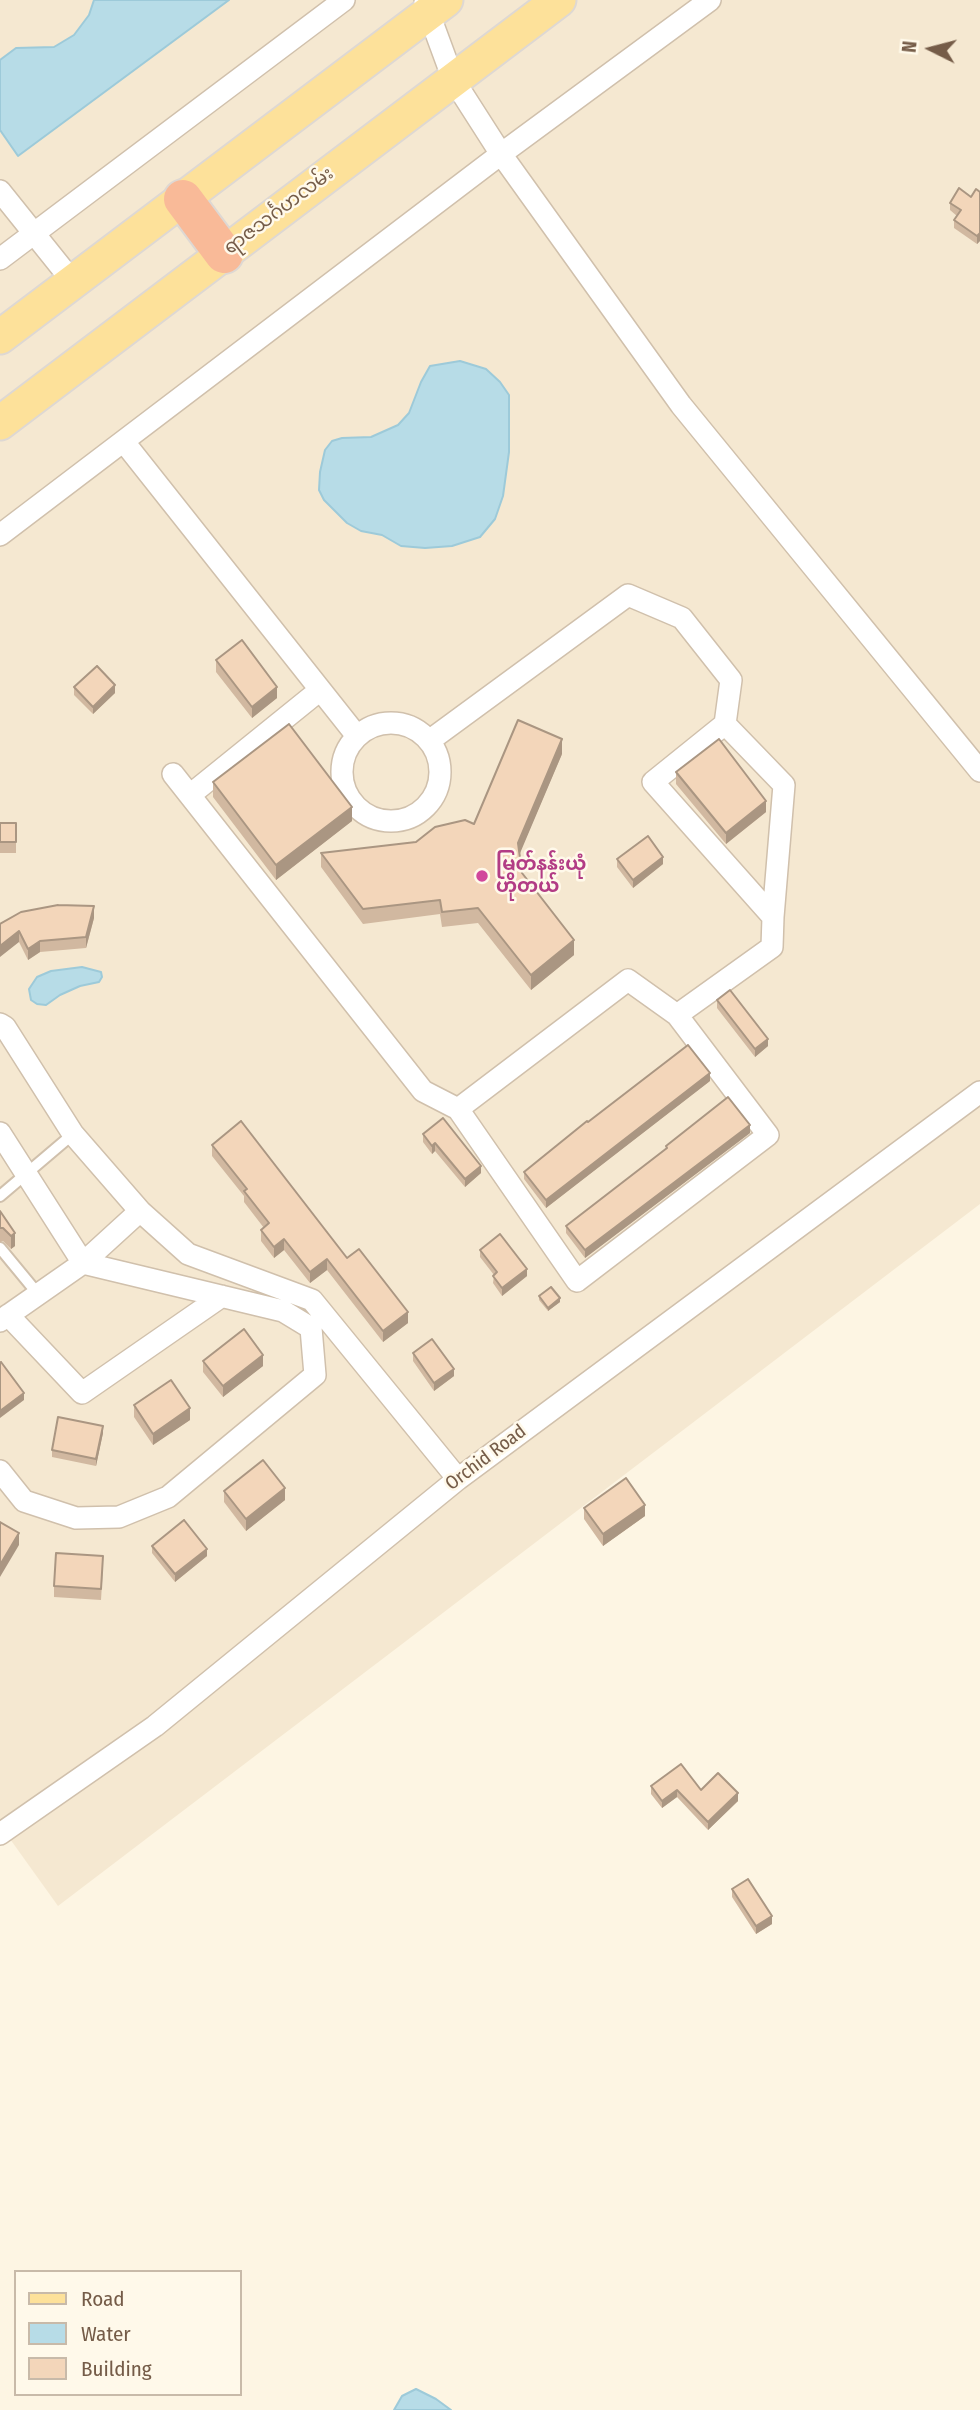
<!DOCTYPE html>
<meta charset="utf-8">
<style>
body{margin:0}
#map{position:relative;width:980px;height:2410px;overflow:hidden;background:#fdf5e3;font-family:"Fira Sans Condensed",sans-serif}
canvas{display:block}
.legend{position:absolute;left:14px;top:2270px;width:228px;height:126px;box-sizing:border-box;background:#fff9ea;border:2px solid #c8baa9;margin:0;padding:9px 12px;list-style:none;font-size:21px;color:#755c48}
.legend li{display:flex;align-items:center;gap:14px;height:35px}
.legend b{width:35px;border:2px solid #c8baa9}
.north{position:absolute;left:896px;top:14px;width:70px;height:70px;-webkit-text-stroke:5px #fff9ea;paint-order:stroke;rotate:276deg;font-size:19px;font-weight:700;line-height:28px;text-align:center;color:#755c48}
.north::after{content:'';display:block;margin:auto;width:24px;height:32px;background:#755c48;clip-path:polygon(50% 0,100% 100%,50% 72%,0 100%)}
</style>
<div id="map">
<canvas width="980" height="2410"></canvas>
<ul class="legend">
<li><b style="height:9px;background:#fde19a"></b>Road</li>
<li><b style="height:19px;background:#b7dce7"></b>Water</li>
<li><b style="height:19px;background:#f3d6ba"></b>Building</li>
</ul>
<div class="north">N</div>
</div>
<script>
const c = document.querySelector('canvas').getContext('2d');
c.lineJoin = 'round';
function fill(path, color) { c.fillStyle = color; c.fill(path, 'evenodd'); }
const poly = rows => new Path2D(rows.map(r => 'M' + r).join(''));
function stroke(path, color, width, dash) { c.strokeStyle = color; c.lineWidth = width; c.lineCap = dash ? 'butt' : 'round'; c.setLineDash(dash || []); c.stroke(path); }
function drawText(font, color, halo, rows, align = 'center') {
  c.font = font + ' "Fira Sans Condensed","Noto Sans Myanmar",sans-serif'; c.lineWidth = 5; c.setLineDash([]); c.textBaseline = 'middle'; c.strokeStyle = halo; c.fillStyle = color; for (const [text, x, y, turn = 0] of rows) {
    c.save(); c.translate(x, y); c.rotate((+turn || 0) * Math.PI / 180); c.textAlign = isNaN(turn) ? turn : align; if (halo) c.strokeText(text, 0, 0); c.fillText(text, 0, 0); c.restore();
  }
}
const residential = poly([
 [0,0,980,0,980,1204,58,1906,0,1825]
]);
const water = poly([
 [94,0,229,0,18,156,0,130,0,60,16,48,54,47,74,35,89,15,94,0],
 [460,361,486,369,500,382,509,395,509,452,503,496,495,519,480,537,452,546,425,548,401,546,382,535,361,531,347,523,324,500,319,490,320,472,325,450,332,441,342,438,371,437,398,425,409,413,421,382,430,366,460,361],
 [82,967,101,972,102,977,99,982,80,986,60,995,46,1005,37,1004,31,1000,29,989,37,977,51,971,82,967],
 [416,2389,436,2399,451,2410,394,2410,402,2396,416,2389]
]);
const lane = poly([
 [0,1196,73,1134],
 [0,1248,38,1294]
]);
const street = poly([
 [710,0,501,154,681,405,980,771],
 [0,191,73,282],
 [0,259,344,0],
 [124,442,357,736],
 [0,535,501,154,453,79,425,3],
 '342 772a49 49 0 1 1 98 0a49 49 0 1 1-98 0Z',
 [725,724,784,785,773,917],
 [173,774,423,1091,458,1109,577,1281,768,1135,677,1015,772,947,773,917,653,782,725,724,731,680,682,618,628,595,429,741],
 [190,795,320,690],
 [0,1024,5,1027,73,1134,140,1211],
 [458,1109,628,980,677,1015],
 [0,1133,83,1263,0,1321],
 [83,1263,140,1211,188,1254,312,1300,458,1479],
 [8,1315,82,1393,222,1296],
 [0,1471,24,1501,76,1518,119,1517,168,1497,315,1375,311,1328,283,1311,83,1263],
 [0,1834,155,1726,458,1479,980,1092]
]);
const primary = poly([
 [0,337,446,0],
 [0,423,559,0]
]);
const highway = poly([
 [183,199,224,254]
]);
const wall = poly([
 [980,192,980,241,977,244,954,228,954,220,957,216,950,210,950,203,971,197],
 [216,660,277,698,252,718,216,672],
 [74,687,115,693,93,714,74,695],
 [562,754,519,854,522,873,574,955,531,990,478,923,442,927,440,914,363,924,321,867,321,853,416,842,474,824],
 [676,772,766,812,726,844,676,784],
 [213,782,352,821,276,880,213,797],
 [0,823,16,823,16,853,0,853],
 [617,859,663,864,633,888,617,867],
 [94,918,86,948,40,952,28,960,19,942,0,924],
 [717,1000,768,1046,755,1057,717,1008],
 [710,1081,546,1208,524,1179,524,1172,588,1122],
 [750,1133,585,1258,566,1233,566,1226,666,1149,666,1146],
 [423,1134,481,1173,465,1187,435,1151,432,1154,423,1142],
 [212,1145,347,1258,408,1323,383,1342,327,1270,310,1283,284,1250,274,1258,261,1241,261,1230,264,1228,244,1202,244,1196,212,1156],
 [0,1211,15,1233,15,1246,11,1249,3,1241,0,1242],
 [480,1250,527,1276,502,1296,493,1283,494,1275,480,1257],
 [539,1296,560,1302,548,1311,539,1300],
 [413,1353,454,1376,434,1391,413,1361],
 [203,1361,263,1366,223,1397,203,1372],
 [134,1405,190,1420,153,1445,134,1417],
 [103,1433,96,1466,52,1457,52,1450],
 [224,1491,285,1500,246,1531,224,1502],
 [584,1508,645,1516,603,1546,584,1519],
 [152,1546,207,1556,175,1582,152,1553],
 [103,1567,101,1600,54,1597,54,1586],
 [651,1786,701,1790,738,1801,708,1830,677,1797,662,1808,651,1794],
 [732,1889,772,1924,756,1934,732,1897]
]);
const shadedWall = poly([
 [980,233,980,241,977,244,977,236],
 [115,685,115,693,93,714,93,707],
 [277,687,277,698,252,718,252,707],
 [562,739,562,754,518,858,518,843],
 [766,801,766,812,726,844,726,833],
 [352,807,352,821,276,880,276,865],
 [663,857,663,864,633,888,633,880],
 [94,906,94,918,86,948,86,937],
 [19,931,19,942,0,957,0,946],
 [574,940,574,955,531,990,531,975],
 [40,941,40,952,28,960,28,949],
 [768,1039,768,1046,755,1057,755,1049],
 [710,1073,710,1081,546,1208,546,1200],
 [750,1125,750,1133,585,1258,585,1250],
 [435,1143,435,1151,432,1154,432,1146],
 [481,1166,481,1173,465,1187,465,1179],
 [15,1233,15,1246,11,1249,11,1236],
 [284,1239,284,1250,274,1258,274,1247],
 [327,1259,327,1270,310,1283,310,1272],
 [527,1269,527,1276,502,1296,502,1288],
 [560,1298,560,1302,548,1311,548,1308],
 [408,1312,408,1323,383,1342,383,1331],
 [263,1355,263,1366,223,1397,223,1386],
 [454,1369,454,1376,434,1391,434,1383],
 [24,1393,24,1400,0,1418,0,1411],
 [190,1408,190,1420,153,1445,153,1434],
 [103,1426,103,1433,96,1466,96,1459],
 [285,1488,285,1500,246,1531,246,1519],
 [645,1505,645,1516,603,1546,603,1534],
 [19,1533,19,1545,0,1577,0,1565],
 [207,1549,207,1556,175,1582,175,1574],
 [677,1790,677,1797,662,1808,662,1801],
 [738,1793,738,1801,708,1830,708,1822],
 [772,1916,772,1924,756,1934,756,1926]
]);
const building = poly([
 [959,188,971,197,976,189,980,192,980,233,977,236,954,220,961,210,950,203,959,188],
 [242,640,277,687,252,707,216,660,242,640],
 [97,666,115,685,93,707,74,687,97,666],
 [518,720,562,739,518,843,522,873,574,940,531,975,478,908,442,912,440,900,363,909,321,853,416,842,435,827,465,820,474,824,518,720],
 [289,724,352,807,276,865,213,782,289,724],
 [719,739,766,801,726,833,676,772,719,739],
 [0,823,16,823,16,842,0,842,0,823],
 [648,836,663,857,633,880,617,859,648,836],
 [58,905,94,906,86,937,40,941,28,949,19,931,0,946,0,924,21,912,58,905],
 [730,990,768,1039,755,1049,717,1000,730,990],
 [688,1045,710,1073,546,1200,524,1172,587,1121,588,1122,688,1045],
 [728,1097,750,1125,585,1250,566,1226,667,1148,666,1146,728,1097],
 [443,1118,481,1166,465,1179,435,1143,432,1146,423,1134,443,1118],
 [241,1121,347,1258,359,1249,408,1312,383,1331,327,1259,310,1272,284,1239,274,1247,261,1230,269,1223,244,1191,247,1189,212,1145,241,1121],
 [0,1211,15,1233,11,1236,3,1228,0,1228,0,1211],
 [500,1234,527,1269,502,1288,493,1276,497,1272,480,1250,500,1234],
 [551,1287,560,1298,548,1308,539,1296,551,1287],
 [244,1329,263,1355,223,1386,203,1361,244,1329],
 [432,1339,454,1369,434,1383,413,1353,432,1339],
 [1,1362,24,1393,0,1411,0,1363,1,1362],
 [171,1380,190,1408,153,1434,134,1405,171,1380],
 [58,1417,103,1426,96,1459,52,1450,58,1417],
 [263,1460,285,1488,246,1519,224,1491,263,1460],
 [626,1478,645,1505,603,1534,584,1508,626,1478],
 [184,1520,207,1549,175,1574,152,1546,184,1520],
 [0,1522,19,1533,0,1565,0,1522],
 [56,1553,103,1556,101,1589,54,1586,56,1553],
 [681,1764,701,1790,718,1773,738,1793,708,1822,677,1790,662,1801,651,1786,681,1764],
 [748,1879,772,1916,756,1926,732,1889,748,1879]
]);
const markers = [
 [482,876,7,"#d1479c"]
];
const streetNames = [
 ["ရာဇသင်္ဂဟလမ်း",279,211,-37],
 ["Orchid Road",486,1458,-37]
];
const hotelNames = [
 ["မြတ်နန်းယုံ",496,865],
 ["ဟိုတယ်",496,887]
];
fill(residential, '#f5e8d1');
fill(water, '#b7dce7');
stroke(water, '#9dcad9', 2);
stroke(lane, '#d0c0ac', 14);
stroke(street, '#d0c0ac', 24);
stroke(primary, '#ded8d3', 37);
stroke(highway, '#ded8d3', 42);
stroke(lane, '#fff', 10);
stroke(street, '#fff', 21);
stroke(primary, '#fde19a', 33);
stroke(highway, '#f9ba98', 38);
fill(wall, '#d1b8a0');
fill(shadedWall, '#aa9682');
fill(building, '#f3d6ba');
stroke(building, '#aa9682', 2);
for (const [x, y, r, color] of markers) { const dot = new Path2D(); dot.arc(x, y, r, 0, 2 * Math.PI); c.fillStyle = color; c.fill(dot); stroke(dot, '#fff9ea', 2.5); }
drawText('19px', '#755c48', '#fff9ea', streetNames);
drawText('bold 19px', '#b23c85', '#fff9ea', hotelNames, 'left');
</script>
